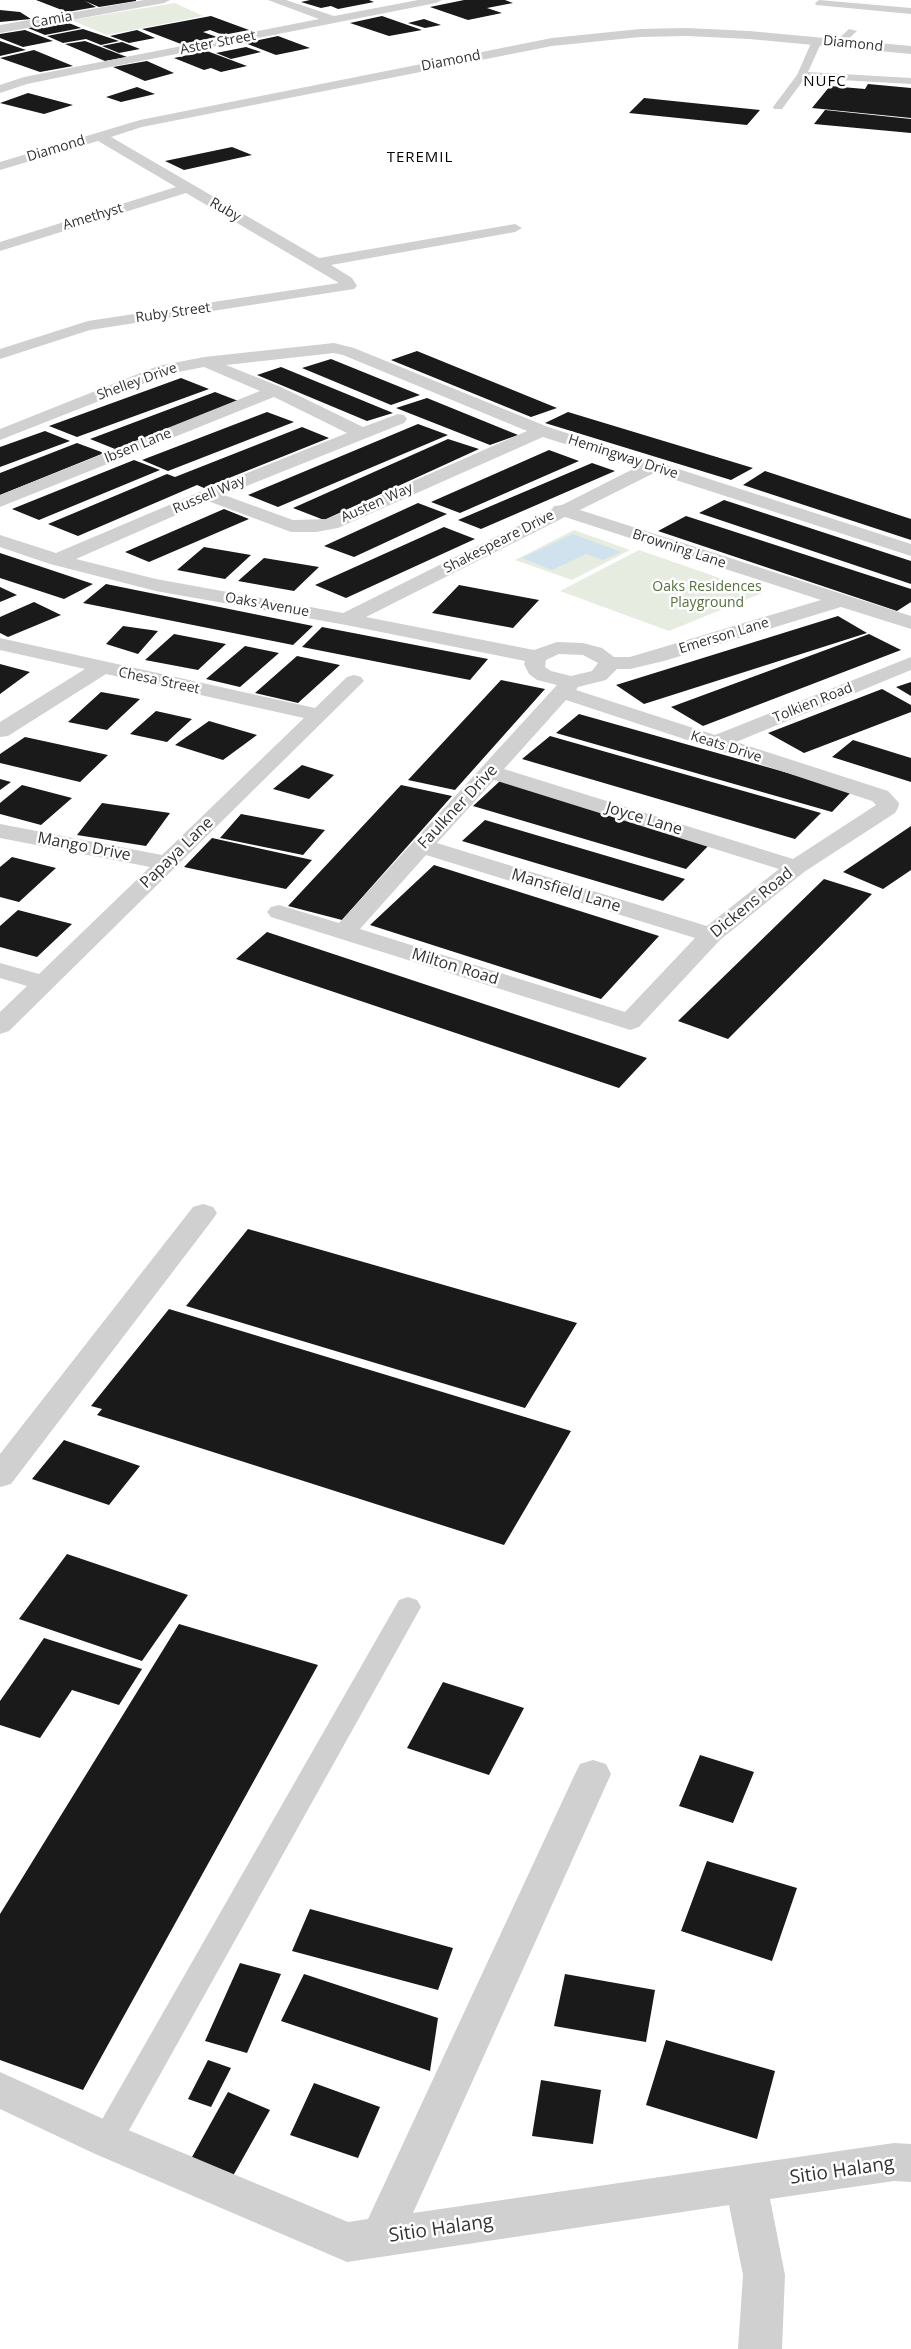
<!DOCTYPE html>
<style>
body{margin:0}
canvas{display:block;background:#fff}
</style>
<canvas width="911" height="2349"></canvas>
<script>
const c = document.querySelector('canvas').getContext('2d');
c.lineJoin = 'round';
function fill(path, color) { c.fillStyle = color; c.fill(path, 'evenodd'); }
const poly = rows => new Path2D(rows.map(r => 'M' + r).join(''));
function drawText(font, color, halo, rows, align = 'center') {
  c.font = font + ' "Open Sans",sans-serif'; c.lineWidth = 5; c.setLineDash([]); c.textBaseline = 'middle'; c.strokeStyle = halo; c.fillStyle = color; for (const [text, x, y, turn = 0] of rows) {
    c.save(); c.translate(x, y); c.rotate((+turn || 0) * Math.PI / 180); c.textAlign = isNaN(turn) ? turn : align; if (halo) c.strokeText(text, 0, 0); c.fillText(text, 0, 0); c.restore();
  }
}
const green = poly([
 [175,3,203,16,107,35,71,20],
 [574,530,630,550,572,580,515,560],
 [639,550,708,574,762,593,669,631,560,591]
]);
const water = poly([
 [573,534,621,552,603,560,586,554,552,570,522,558]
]);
const building = poly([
 [36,0,136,0,136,1,99,7,85,1,96,7,67,12],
 [310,0,369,0,374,2,338,9,331,6,321,8,301,2],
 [464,0,505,0,513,3,487,8,502,13,468,20,430,7],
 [0,10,20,12,31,19,0,22],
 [211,16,249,30,223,35,210,30,203,32,217,37,181,44,142,29],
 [382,16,422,30,389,36,350,23],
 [424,19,441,25,425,28,408,23],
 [64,21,81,28,45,35,28,28],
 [83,29,119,41,101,45,86,39,63,43,47,36],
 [25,30,53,41,23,47,0,38,0,34],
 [137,30,155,38,129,43,110,36],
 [278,36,310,48,276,55,245,43],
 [0,41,26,50,0,56],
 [85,41,127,57,105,61,65,44],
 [122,42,140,49,119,53,102,46],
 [246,47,261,52,231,59,216,53],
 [34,50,73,66,40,72,0,58],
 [207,51,247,66,221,72,211,68,204,70,174,58],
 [147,61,174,73,145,81,113,67],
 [868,84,911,88,911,118,812,108,830,86,865,89],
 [137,87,155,94,121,102,106,97],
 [28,93,73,105,44,114,0,103],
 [644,98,760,110,747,125,629,113],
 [825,110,911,119,911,133,814,124],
 [232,147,252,155,184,170,165,161],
 [417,351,557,408,531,417,391,360],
 [331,359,420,395,391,405,302,368],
 [281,367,393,413,367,421,257,375],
 [181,378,209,389,77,437,49,426],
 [215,392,241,402,115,449,90,439],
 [427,398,518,435,490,445,396,408],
 [267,412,294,422,168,471,142,460],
 [568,412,753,468,731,480,545,423],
 [418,424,448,435,278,507,248,495],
 [302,427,329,438,204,488,197,485,78,536,48,524,167,474,175,477],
 [45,431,70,441,0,467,0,447],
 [448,439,479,449,324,520,293,508],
 [77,443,104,453,0,495,0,473],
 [549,450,579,461,460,513,431,502],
 [134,460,160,470,39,520,12,509],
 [592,463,615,471,481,529,458,520],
 [765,471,911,519,911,540,743,485],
 [724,500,911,561,911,584,699,513],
 [418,503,447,514,354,557,324,546],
 [224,509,249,519,149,562,125,552],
 [686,516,911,589,911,602,897,611,658,531],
 [444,527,475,539,346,598,315,585],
 [204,547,251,555,225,579,177,570],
 [0,553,93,584,64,599,0,578],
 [264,558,319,567,294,591,238,581],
 [106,584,313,626,293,645,83,603],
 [459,585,539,600,513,628,432,613],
 [0,587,17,595,0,602],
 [34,602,61,615,8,637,0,633,0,617],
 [838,616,867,633,644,704,616,685],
 [123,626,158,631,138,654,106,644],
 [322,627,488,659,470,680,302,647],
 [174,634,226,644,198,670,145,660],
 [869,634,901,650,703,726,671,707],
 [245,646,279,653,240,687,206,679],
 [297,656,340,665,298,703,255,693],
 [0,664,30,672,0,694],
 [501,680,545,689,455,790,408,780],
 [911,682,911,696,896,687],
 [882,689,911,705,911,712,804,753,768,733],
 [101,692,140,699,107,730,68,722],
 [156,711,192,719,167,742,130,734],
 [579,714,852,791,832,812,556,733],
 [209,721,257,735,223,760,175,745],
 [550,736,821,813,795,839,522,759],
 [25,737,108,755,80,782,0,763,0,754],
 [853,740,911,758,911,782,832,757],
 [302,765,334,775,309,799,273,789],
 [0,779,11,782,0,790],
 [500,781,709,845,686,869,473,806],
 [22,785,72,798,41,825,0,814,0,803],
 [401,785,452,796,342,920,288,906],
 [102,803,170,813,146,846,77,835],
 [241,814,325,830,303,855,220,838],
 [485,820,685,879,663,901,462,841],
 [911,826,911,870,883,889,843,872],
 [212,838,312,860,286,889,184,867],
 [12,857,56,868,19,902,0,897,0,867],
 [434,865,659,936,601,999,370,925],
 [824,879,872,894,728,1039,678,1021],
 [18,910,72,924,37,957,0,947,0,926],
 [267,932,647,1058,619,1088,236,959],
 [248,1229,577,1323,525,1408,186,1306],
 [169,1309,571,1431,504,1545,97,1415,102,1409,91,1406],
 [64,1440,140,1466,109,1505,32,1479],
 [67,1554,188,1595,142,1661,19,1619],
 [179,1624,318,1665,83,2090,0,2060,0,1914],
 [44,1638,142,1669,119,1705,72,1690,40,1738,0,1725,0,1701],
 [443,1682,524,1708,489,1775,407,1748],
 [700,1755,754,1772,733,1823,679,1806],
 [707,1861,797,1888,772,1961,681,1931],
 [310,1909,453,1948,438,1990,292,1951],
 [240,1963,281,1974,247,2053,205,2041],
 [304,1974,438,2018,430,2071,281,2021],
 [565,1974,655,1990,646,2042,554,2026],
 [666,2040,775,2071,757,2139,646,2105],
 [208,2060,231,2068,211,2107,188,2099],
 [541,2080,601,2090,593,2144,532,2136],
 [314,2083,380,2107,358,2158,290,2135],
 [228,2092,270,2110,229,2183,187,2166]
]);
const lane = poly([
 [819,0,911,8,911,14,816,5,815,3,819,0],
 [849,29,857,31,842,45,836,45,836,41,849,29],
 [817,38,822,41,808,72,911,78,911,84,805,78,782,109,774,109,773,107,797,75,812,41,817,38],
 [408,1597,417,1600,421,1607,118,2150,107,2154,96,2150,91,2140,96,2130,399,1600,408,1597]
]);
const street = poly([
 [144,0,170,0,164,3,0,33,0,25,144,0],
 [268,0,286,0,334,16,418,0,442,0,436,3,90,71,27,84,0,93,0,85,24,77,319,19,268,0],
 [687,28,749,31,911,46,911,54,749,39,687,36,640,37,552,46,142,127,111,137,319,258,515,224,522,228,515,232,331,265,352,278,357,286,354,289,90,330,0,359,0,349,88,321,339,283,186,193,0,251,0,242,176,187,98,141,0,170,0,162,140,120,552,38,640,29,687,28],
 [334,343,354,348,548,427,911,544,911,556,654,473,580,510,911,616,911,629,841,607,664,661,630,669,617,669,606,680,578,687,576,690,715,735,911,657,911,670,736,742,888,791,899,803,898,808,895,813,804,872,720,940,639,1027,630,1030,621,1027,271,917,267,912,271,907,279,905,339,923,557,685,537,680,529,674,524,664,525,661,346,625,156,591,50,564,0,547,0,535,56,553,202,491,347,433,274,397,0,507,0,495,260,391,204,367,168,374,0,440,0,429,158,366,204,357,334,343],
 [334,353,343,355,527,431,327,519,293,520,224,495,404,423,407,419,404,415,398,414,363,427,281,387,226,365,334,353],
 [543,437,637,467,562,505,554,506,552,509,343,613,156,579,76,559,208,501,291,532,316,532,338,528,543,437],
 [565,517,821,600,630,657,614,657,602,648,583,643,557,642,534,650,366,617,565,517],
 [559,654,583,655,598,663,592,671,571,676,551,671,545,667,546,660,559,654],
 [566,700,872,801,876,805,793,859,504,769,566,700],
 [494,780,779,869,707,926,437,843,494,780],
 [426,855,695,938,625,1012,360,929,426,855],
 [0,638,315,708,347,677,354,675,361,677,364,681,9,1031,0,1034,0,1012,27,986,0,978,0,963,39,974,150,867,0,838,0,824,162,855,304,718,106,674,8,736,0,737,0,722,85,669,0,650,0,638],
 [203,1204,213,1207,217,1213,213,1219,11,1484,0,1487,0,1454,193,1207,203,1204],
 [593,1760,606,1764,611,1774,413,2213,894,2143,911,2144,911,2182,894,2181,770,2199,785,2275,782,2349,738,2349,743,2275,729,2205,347,2262,93,2153,0,2109,0,2072,121,2127,348,2222,368,2219,575,1774,580,1764,593,1760]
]);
const farStreetnames = [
 ["Camia",52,20,-10],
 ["Aster Street",218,43,-11],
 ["Diamond",853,44,6],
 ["Diamond",451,61,-11],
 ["Diamond",56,149,-17],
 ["Ruby",225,210,30],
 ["Amethyst",93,217,-17],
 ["Ruby Street",173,313,-8],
 ["Shelley Drive",137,382,-20],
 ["Ibsen Lane",138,446,-22],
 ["Hemingway Drive",623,457,18],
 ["Russell Way",209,495,-23],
 ["Austen Way",377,503,-24],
 ["Shakespeare Drive",499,542,-27],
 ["Browning Lane",679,549,18],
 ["Oaks Avenue",267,605,10],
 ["Emerson Lane",724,636,-17],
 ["Chesa Street",159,681,12],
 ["Tolkien Road",813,703,-22],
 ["Keats Drive",726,747,18]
];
const farParknames = [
 ["Oaks Residences",707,587],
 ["Playground",707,603]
];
const farNeighbourhoodnames = [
 ["NUFC",825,82],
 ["TEREMIL",420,158]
];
const streetNames = [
 ["Faulkner Drive",458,807,-47],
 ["Joyce Lane",644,819,17],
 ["Mango Drive",84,847,11],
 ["Papaya Lane",177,853,-44],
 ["Mansfield Lane",566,891,17],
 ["Dickens Road",752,903,-39],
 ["Milton Road",455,967,17]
];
const nearStreetnames = [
 ["Sitio Halang",842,2171,-8],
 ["Sitio Halang",441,2229,-8]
];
fill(green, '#e6ecdf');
fill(water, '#cfe2ee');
fill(building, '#1a1a1a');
fill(lane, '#d0d0d0');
fill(street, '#d0d0d0');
drawText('14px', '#333', '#fff', farStreetnames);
drawText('14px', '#56703f', '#fff', farParknames);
c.letterSpacing = '1px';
drawText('15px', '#000', '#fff', farNeighbourhoodnames);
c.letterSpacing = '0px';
drawText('16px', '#333', '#fff', streetNames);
drawText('19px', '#333', '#fff', nearStreetnames);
</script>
